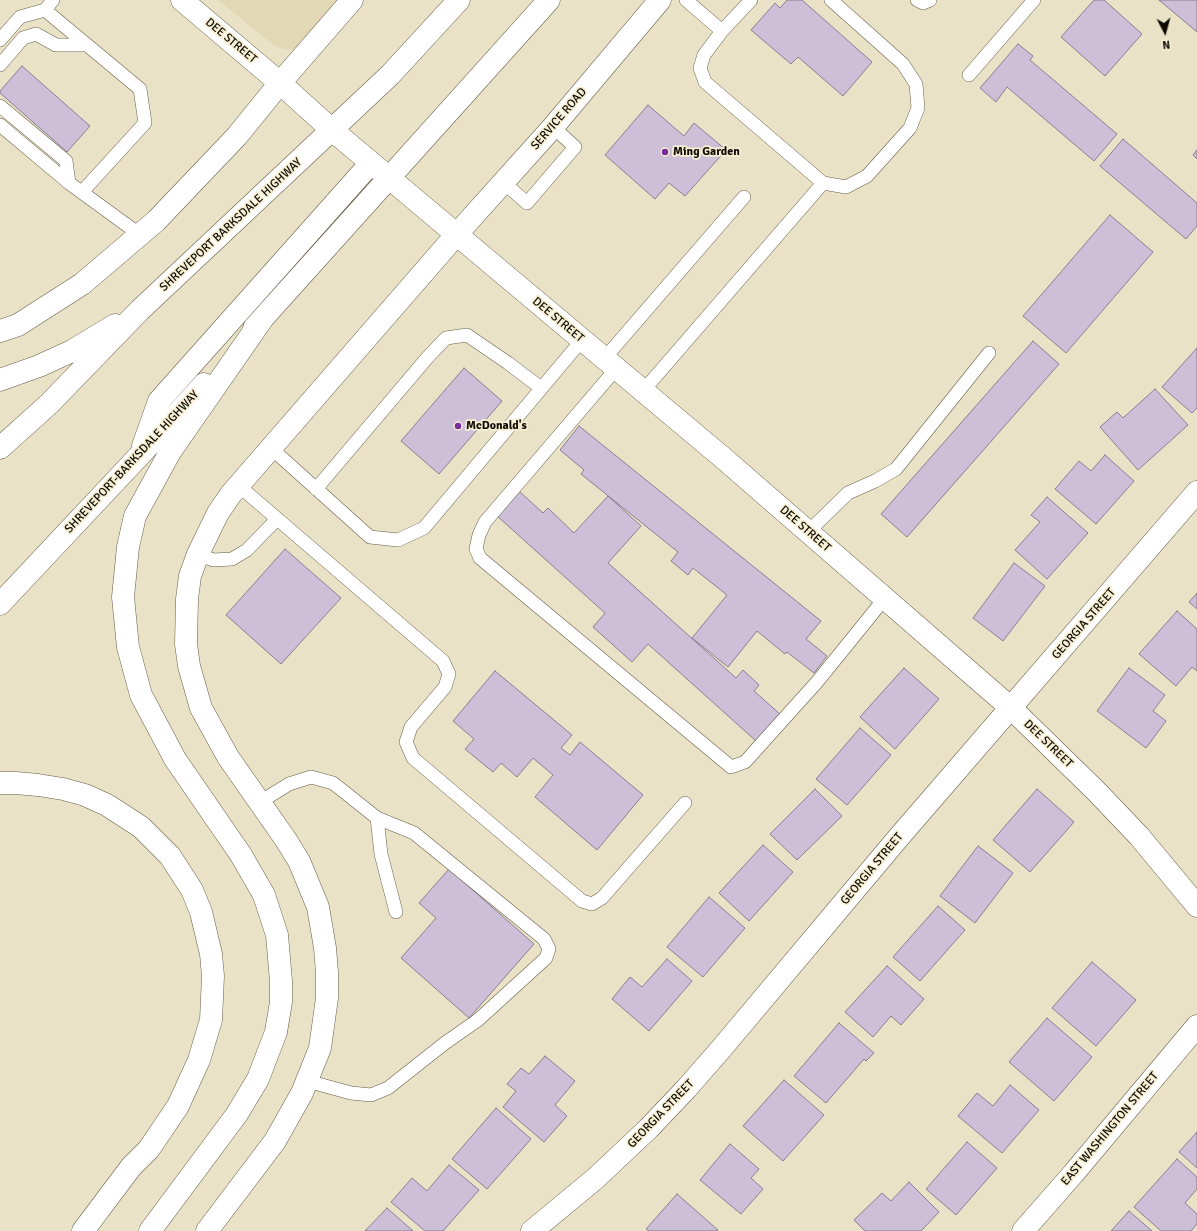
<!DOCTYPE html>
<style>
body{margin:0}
#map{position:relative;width:1197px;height:1231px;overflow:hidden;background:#eae2c7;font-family:Signika,sans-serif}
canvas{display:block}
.north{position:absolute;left:1145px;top:12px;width:40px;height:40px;-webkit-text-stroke:3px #f7efd4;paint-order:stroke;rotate:174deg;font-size:11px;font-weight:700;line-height:16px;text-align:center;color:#0e0b04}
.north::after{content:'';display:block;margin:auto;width:14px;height:18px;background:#0e0b04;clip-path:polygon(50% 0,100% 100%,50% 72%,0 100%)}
</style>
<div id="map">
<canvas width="1197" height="1231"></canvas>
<div class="north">N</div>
</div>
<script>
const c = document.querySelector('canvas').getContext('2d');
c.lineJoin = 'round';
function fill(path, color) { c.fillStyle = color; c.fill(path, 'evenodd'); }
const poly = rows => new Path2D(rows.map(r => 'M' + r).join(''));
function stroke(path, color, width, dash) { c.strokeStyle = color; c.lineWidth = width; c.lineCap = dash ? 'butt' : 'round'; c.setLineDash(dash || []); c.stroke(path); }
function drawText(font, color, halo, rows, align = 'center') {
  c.font = font + ' Signika,sans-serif'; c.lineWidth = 3.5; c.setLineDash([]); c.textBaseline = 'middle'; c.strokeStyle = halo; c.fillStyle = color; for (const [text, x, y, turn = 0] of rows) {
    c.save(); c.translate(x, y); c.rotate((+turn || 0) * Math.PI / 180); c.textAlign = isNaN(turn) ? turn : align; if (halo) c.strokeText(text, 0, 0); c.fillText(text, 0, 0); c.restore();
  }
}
const built = poly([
 [218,0,345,0,297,49,290,50,276,47]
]);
const building = poly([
 [787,0,802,0,872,62,843,96,798,57,791,64,751,30,775,3,780,8,787,0],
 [1094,0,1104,0,1142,34,1105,76,1061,37,1094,0],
 [1159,0,1197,0,1197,32,1159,0],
 [1018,44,1033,56,1030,60,1117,134,1094,161,1007,87,996,102,980,88,1018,44],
 [22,66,90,126,67,152,0,93,0,91,22,66],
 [648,105,684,136,694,123,726,150,685,196,669,183,655,199,605,155,648,105],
 [1123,139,1197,203,1197,226,1186,239,1100,166,1123,139],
 [1197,150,1197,159,1193,155,1197,150],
 [1110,215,1153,252,1066,353,1023,316,1110,215],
 [1033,341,1059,364,907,537,881,514,1033,341],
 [1197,348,1197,408,1192,413,1162,387,1197,348],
 [464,368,502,401,439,474,401,441,464,368],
 [1155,389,1188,425,1138,470,1100,427,1117,412,1123,418,1155,389],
 [579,426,821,621,806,639,827,656,814,673,787,652,785,654,757,631,728,667,692,638,727,595,693,568,688,575,671,561,678,552,581,474,584,470,560,450,579,426],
 [1105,455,1134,481,1096,524,1055,489,1079,461,1091,471,1105,455],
 [519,491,543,513,548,508,574,533,608,496,641,526,608,563,736,678,743,670,759,685,754,691,781,715,756,741,648,644,632,662,593,627,605,613,496,515,519,491],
 [1047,497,1088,533,1047,579,1015,550,1040,522,1031,515,1047,497],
 [285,549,341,598,281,664,226,615,285,549],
 [1014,563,1045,586,1003,641,973,618,1014,563],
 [1197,593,1197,609,1189,602,1197,593],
 [1177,611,1197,629,1197,671,1192,667,1176,686,1139,654,1177,611],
 [904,668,939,699,895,749,860,717,904,668],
 [1129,668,1165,695,1153,711,1166,721,1146,748,1097,711,1129,668],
 [495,671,572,735,561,748,570,755,580,742,643,795,597,850,535,797,553,775,533,758,517,777,501,763,493,772,465,749,474,739,453,721,495,671],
 [860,728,891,755,847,805,816,779,860,728],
 [815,789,842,816,797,860,770,834,815,789],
 [1037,789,1074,822,1030,872,993,840,1037,789],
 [763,845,793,872,749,921,719,893,763,845],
 [978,846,1013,873,975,923,940,896,978,846],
 [449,869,534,944,469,1018,401,958,436,918,419,903,449,869],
 [709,897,745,928,703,977,667,947,709,897],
 [938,906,965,930,920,981,893,957,938,906],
 [667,959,692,981,649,1031,612,999,630,977,642,987,667,959],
 [1092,962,1136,1000,1096,1046,1052,1008,1092,962],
 [887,966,924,999,901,1025,891,1016,873,1037,845,1012,887,966],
 [1047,1018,1092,1057,1054,1101,1009,1062,1047,1018],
 [839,1023,874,1053,866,1061,864,1059,826,1103,794,1076,839,1023],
 [545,1056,575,1081,555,1105,567,1116,544,1142,503,1107,516,1091,507,1084,521,1068,529,1074,545,1056],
 [784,1080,824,1115,783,1161,743,1126,784,1080],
 [1010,1085,1039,1110,1002,1153,958,1116,977,1093,993,1106,1010,1085],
 [496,1108,531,1139,487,1189,452,1159,496,1108],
 [1197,1132,1197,1168,1179,1152,1197,1132],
 [967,1142,997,1168,956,1215,926,1189,967,1142],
 [730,1144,759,1169,751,1178,763,1189,741,1214,700,1180,730,1144],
 [1177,1159,1197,1177,1197,1189,1185,1203,1197,1214,1197,1224,1191,1231,1161,1231,1134,1207,1177,1159],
 [449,1165,479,1190,443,1231,425,1231,391,1202,412,1178,427,1191,449,1165],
 [909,1182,939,1212,921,1231,865,1231,854,1220,882,1193,891,1201,909,1182],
 [677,1194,718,1230,717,1231,649,1231,646,1229,677,1194],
 [387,1208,413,1231,365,1231,387,1208],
 [1129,1211,1152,1231,1111,1231,1129,1211]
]);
const service = poly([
 [686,0,722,31],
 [751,0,722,31,704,55,700,68,705,82,823,183,846,187,867,176,910,128,918,108,916,84,903,64,831,0],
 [917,0,923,3,930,0],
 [45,10,140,89,145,123,82,192],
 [0,40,20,17,45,10,53,0],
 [0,65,23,38,36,34,56,45,87,45],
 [969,75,1034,0],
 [0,106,66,161,69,183],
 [0,125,69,183,139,234],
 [504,183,527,203,575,147,553,127],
 [604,359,744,197],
 [616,369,485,522,479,535,476,549,480,558,731,767,745,762,817,682,885,598],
 [643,391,823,183],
 [272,449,370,537,398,540,424,528,582,340],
 [239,486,443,661,449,674,445,687,411,727,406,742,413,758,582,901,592,904,602,898,685,803],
 [316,489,427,358,446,338,467,335,508,363,541,388],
 [808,532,848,493,875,481,896,469,989,353],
 [198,554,213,560,232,559,247,550,277,519],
 [260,802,289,784,311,777,333,783,377,818,381,854,396,912],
 [307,1081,351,1093,371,1095,388,1088,445,1043,478,1020,546,958,549,949,544,939,414,833,377,818]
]);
const minor = poly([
 [182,0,280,83,332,130],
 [0,331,18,325,82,284,156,221,237,136,280,83,352,0],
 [207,1231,275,1141,302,1093,320,1048,327,998,327,972,325,948,318,907,299,861,286,840,228,757,201,708,189,666,186,644,187,599,190,576,198,554,218,513,231,494,456,235,553,127,660,0],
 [532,1231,596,1178,649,1128,686,1089,721,1049,899,837,1197,492],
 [1023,1231,1073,1174,1197,1026]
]);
const tertiary = poly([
 [332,130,722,457,1011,708,1097,792,1139,836,1197,906]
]);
const secondary = poly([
 [254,328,549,0],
 [0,380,39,366,72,351,115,325],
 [143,446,159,401,371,163],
 [0,448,49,404,140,310,390,75,459,0],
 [0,604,140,455,204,384],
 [0,783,16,783,38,785,63,789,85,795,107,805,141,827,170,856,192,890,201,912,211,954,213,976,211,1020,199,1060,178,1106,149,1149,131,1167,83,1231],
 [150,1231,237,1114,258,1079,276,1032,281,1002,281,981,277,935,264,895,241,855,175,759,141,695,128,647,123,597,128,547,135,516,170,452,263,318]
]);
const markers = [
 [665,152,4,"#752c9f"],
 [458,426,4,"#752c9f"]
];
const streetNames = [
 ["DEE STREET",231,41,40],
 ["SERVICE ROAD",559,119,-49],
 ["SHREVEPORT BARKSDALE HIGHWAY",231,225,-43],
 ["DEE STREET",558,320,40],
 ["SHREVEPORT-BARKSDALE HIGHWAY",132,462,-47],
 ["DEE STREET",805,529,41],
 ["GEORGIA STREET",1084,624,-49],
 ["DEE STREET",1048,744,44],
 ["GEORGIA STREET",872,869,-50],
 ["GEORGIA STREET",661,1114,-46],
 ["EAST WASHINGTON STREET",1110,1129,-50]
];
const poiNames = [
 ["Ming Garden",673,152],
 ["McDonald's",466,426]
];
fill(built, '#e2d8b6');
fill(building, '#ccbfd7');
stroke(building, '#897d93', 1);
stroke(service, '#655e46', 14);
stroke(minor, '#655e46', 23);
stroke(tertiary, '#655e46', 23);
stroke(secondary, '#655e46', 23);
stroke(service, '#fff', 13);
stroke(minor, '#fff', 22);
stroke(tertiary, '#fff', 22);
stroke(secondary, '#fff', 22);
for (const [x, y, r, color] of markers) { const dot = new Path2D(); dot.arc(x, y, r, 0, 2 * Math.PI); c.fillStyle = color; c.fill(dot); stroke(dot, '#f7efd4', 1.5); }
drawText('12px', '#0e0b04', '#f7efd4', streetNames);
drawText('bold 12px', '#0e0b04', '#f7efd4', poiNames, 'left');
</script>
